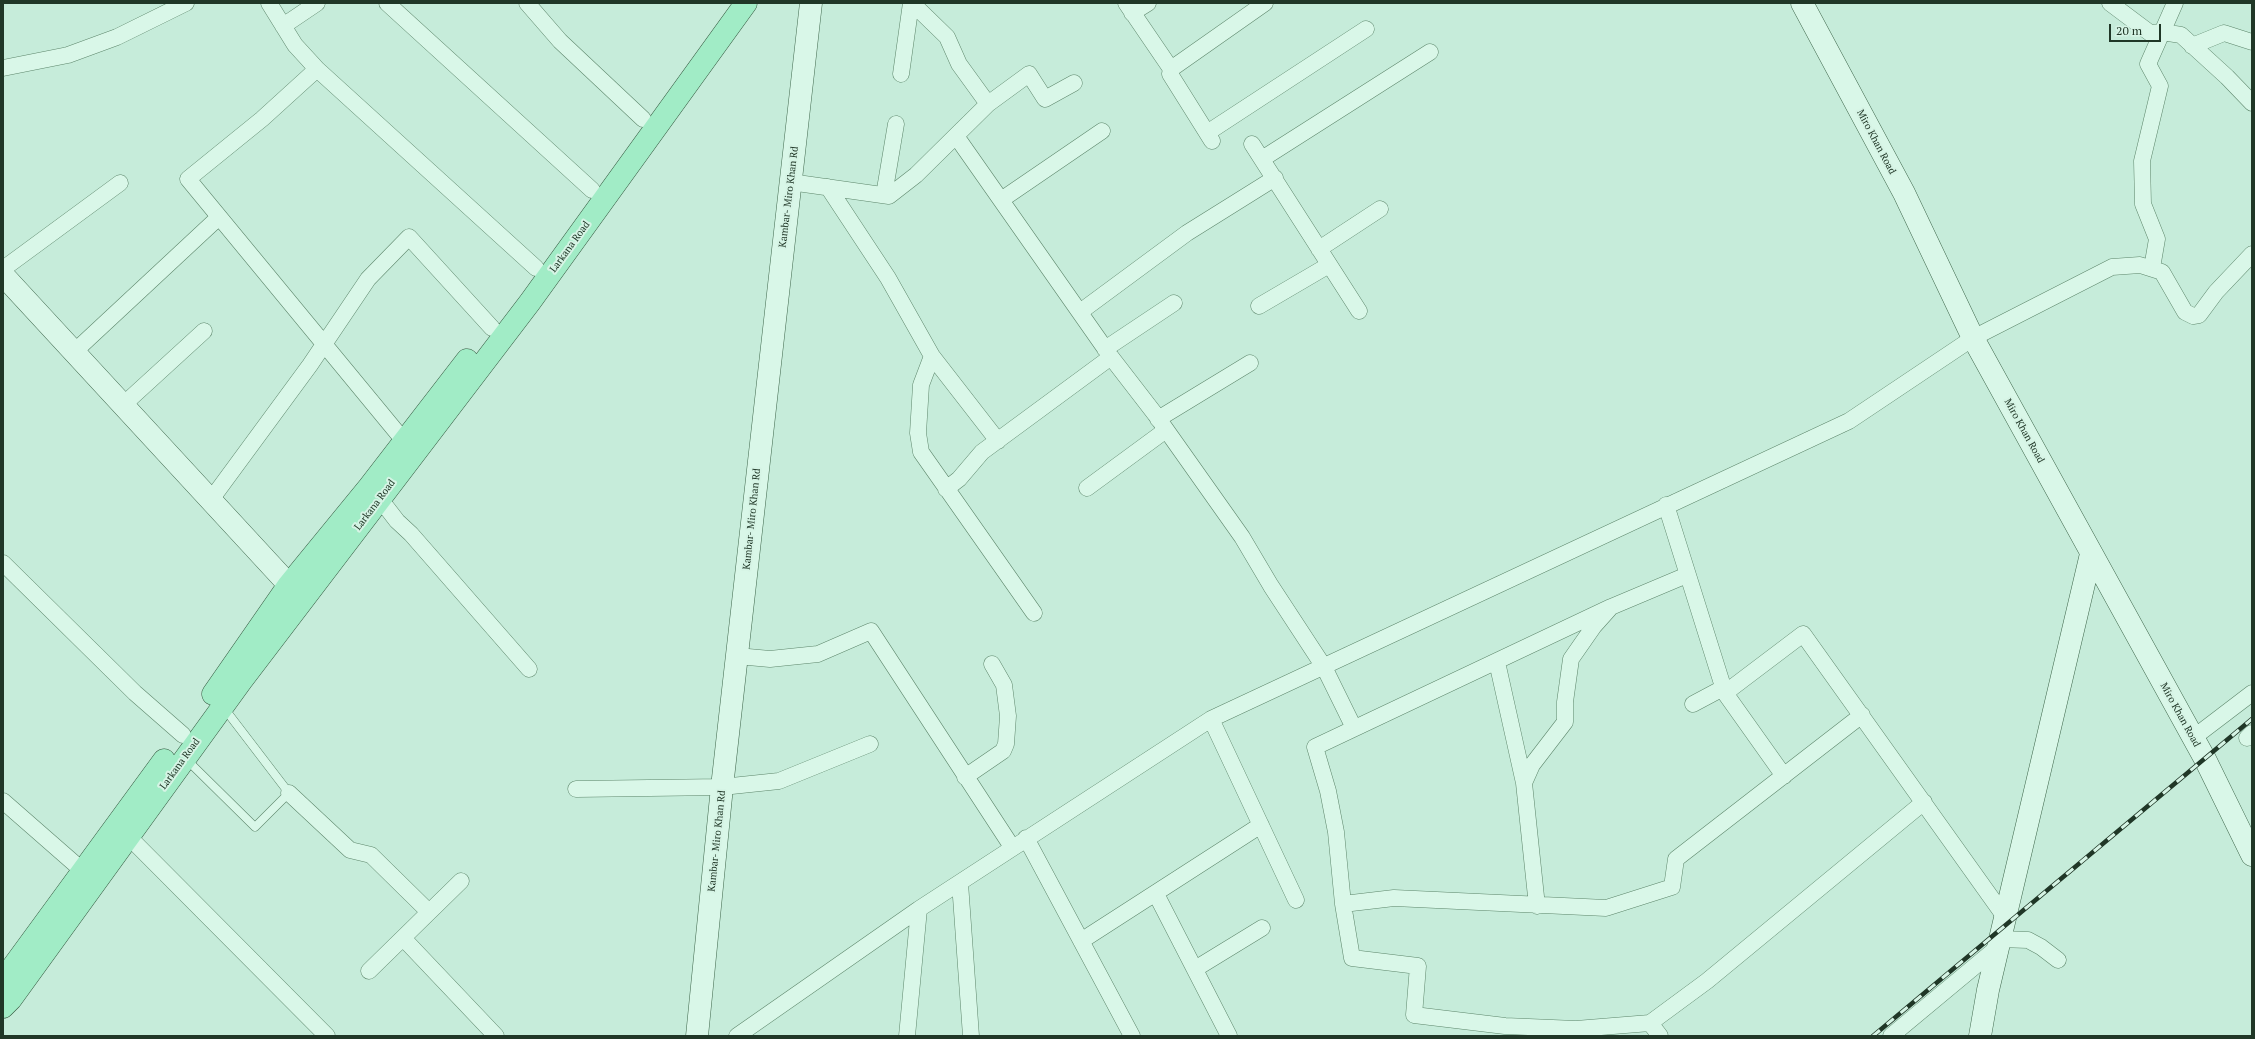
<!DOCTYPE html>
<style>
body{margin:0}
#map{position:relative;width:2255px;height:1039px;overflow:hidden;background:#c6ecda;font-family:"PT Serif",serif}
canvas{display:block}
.frame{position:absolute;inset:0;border:4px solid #203727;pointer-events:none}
.scale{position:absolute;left:2109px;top:24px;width:52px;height:18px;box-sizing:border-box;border:2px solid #203727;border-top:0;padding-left:5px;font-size:12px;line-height:14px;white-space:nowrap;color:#203727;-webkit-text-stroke:3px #d6f4e5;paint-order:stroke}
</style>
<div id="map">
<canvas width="2255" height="1039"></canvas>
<div class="frame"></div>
<div class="scale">20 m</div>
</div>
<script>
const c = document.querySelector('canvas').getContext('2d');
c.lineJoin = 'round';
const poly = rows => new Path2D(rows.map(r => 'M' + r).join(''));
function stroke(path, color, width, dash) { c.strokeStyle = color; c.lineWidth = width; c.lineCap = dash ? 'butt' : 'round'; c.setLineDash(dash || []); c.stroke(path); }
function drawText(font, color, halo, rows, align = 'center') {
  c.font = font + ' "PT Serif",serif'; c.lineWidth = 4; c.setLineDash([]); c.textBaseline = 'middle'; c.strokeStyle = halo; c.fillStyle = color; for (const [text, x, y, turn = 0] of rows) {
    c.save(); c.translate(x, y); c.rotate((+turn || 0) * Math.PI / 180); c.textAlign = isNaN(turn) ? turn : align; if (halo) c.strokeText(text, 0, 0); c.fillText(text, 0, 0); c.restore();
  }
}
const lane = poly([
 [186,759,255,827,289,793,224,708]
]);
const street = poly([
 [269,3,295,45,317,69,536,268],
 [387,3,592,190],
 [527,3,560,41,643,119],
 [912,3,947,37,959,64,988,104],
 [1126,3,1171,69,1170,74,1212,141],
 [2110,3,2150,33,2162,32,2181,35,2227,77,2252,103],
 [1132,13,1148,3],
 [283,26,317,3],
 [2192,46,2224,33,2252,42],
 [3,68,68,55,117,37,186,3],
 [317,69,262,119,188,179,404,441],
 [1171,69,1265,3],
 [901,74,911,3],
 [1207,133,1366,29],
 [956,136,1111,357,1155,414,1242,537,1271,586,1324,667,1354,728],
 [1252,144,1359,311],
 [1262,159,1430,52],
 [790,182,889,196,916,175,988,104,1029,74,1045,99,1074,83],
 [828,187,888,278,932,356,998,441],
 [884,195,896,124],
 [1001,200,1102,131],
 [1319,249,1380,209],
 [2152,268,2157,239,2143,204,2142,161,2160,86,2148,64,2175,3],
 [3,269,120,183],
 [1259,306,1329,265],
 [1080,312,1187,233,1275,178],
 [1105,349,1174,303],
 [73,353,219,217],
 [932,356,921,385,918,433,921,452,1034,613],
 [122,406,204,331],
 [1158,419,1250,363],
 [1087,488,1166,430],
 [946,489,959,479,982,452,1111,357],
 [380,499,397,521,411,534,529,669],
 [210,501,310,365,368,279,409,237,492,328],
 [1666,505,1725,693,1784,776],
 [3,563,135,693,183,735],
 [1611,607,1315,747,1328,791,1336,832,1343,904,1352,958,1418,966,1414,1015,1505,1026,1576,1029,1650,1023,1707,981,1924,802],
 [737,656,770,659,818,654,871,631,1012,847],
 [1497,662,1524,783],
 [1725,693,1803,634,2005,917],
 [1693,704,1723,688],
 [1211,719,1296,900],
 [2193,738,2252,693],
 [2247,738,2252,733],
 [965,777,1003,751,1006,744,1008,716,1004,685,992,664],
 [576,789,722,787,779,781,870,744],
 [289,793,350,850,371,855,429,912],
 [3,801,83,871],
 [128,836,327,1036],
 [1026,838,1132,1036],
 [960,883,971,1036],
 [1156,894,1229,1036],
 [1343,904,1394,898,1606,908,1672,887,1676,859,1862,715],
 [1537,906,1524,783,1532,765,1565,722,1565,702,1571,659,1594,626,1611,607,1687,575],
 [403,938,496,1036],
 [2000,939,2028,940,2041,947,2058,960],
 [1081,941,1261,825],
 [1195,969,1262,928],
 [369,971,461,881],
 [1650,1023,1660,1036],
 [737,1036,919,909,1211,719,1849,421,1973,338,2112,267,2140,265,2162,272,2185,312,2193,316,2199,315,2216,292,2252,254],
 [907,1036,919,909],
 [1891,1036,1998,947]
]);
const secondary = poly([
 [1802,3,1904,193,1973,338,2205,759,2252,855],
 [3,275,302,599],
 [697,1036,722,787,811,3],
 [1980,1036,1988,990,2091,554]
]);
const primary = poly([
 [213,694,288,586,369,487,467,360],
 [3,980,164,760],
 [3,1007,11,999,242,680,530,302,746,3]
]);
const rail = poly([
 [1873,1036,2252,719]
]);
const streetNames = [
 ["Miro Khan Road",1876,142,62],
 ["Kambar- Miro Khan Rd",789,197,-83],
 ["Larkana Road",570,247,-54],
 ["Miro Khan Road",2024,431,61],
 ["Larkana Road",375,505,-53],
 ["Kambar- Miro Khan Rd",752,519,-84],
 ["Miro Khan Road",2180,715,61],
 ["Larkana Road",180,764,-54],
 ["Kambar- Miro Khan Rd",717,841,-84]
];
stroke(lane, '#5d866b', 9);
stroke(street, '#5d866b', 17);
stroke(secondary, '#40684d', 23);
stroke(primary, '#31543b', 23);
stroke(lane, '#d9f7e8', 8);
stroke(street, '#d9f7e8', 16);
stroke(secondary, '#d9f7e8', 22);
stroke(primary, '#a1ecc6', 22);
stroke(rail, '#203727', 4.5);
stroke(rail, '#d6f4e5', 3, [9]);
drawText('10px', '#203727', '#d6f4e5', streetNames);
</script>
